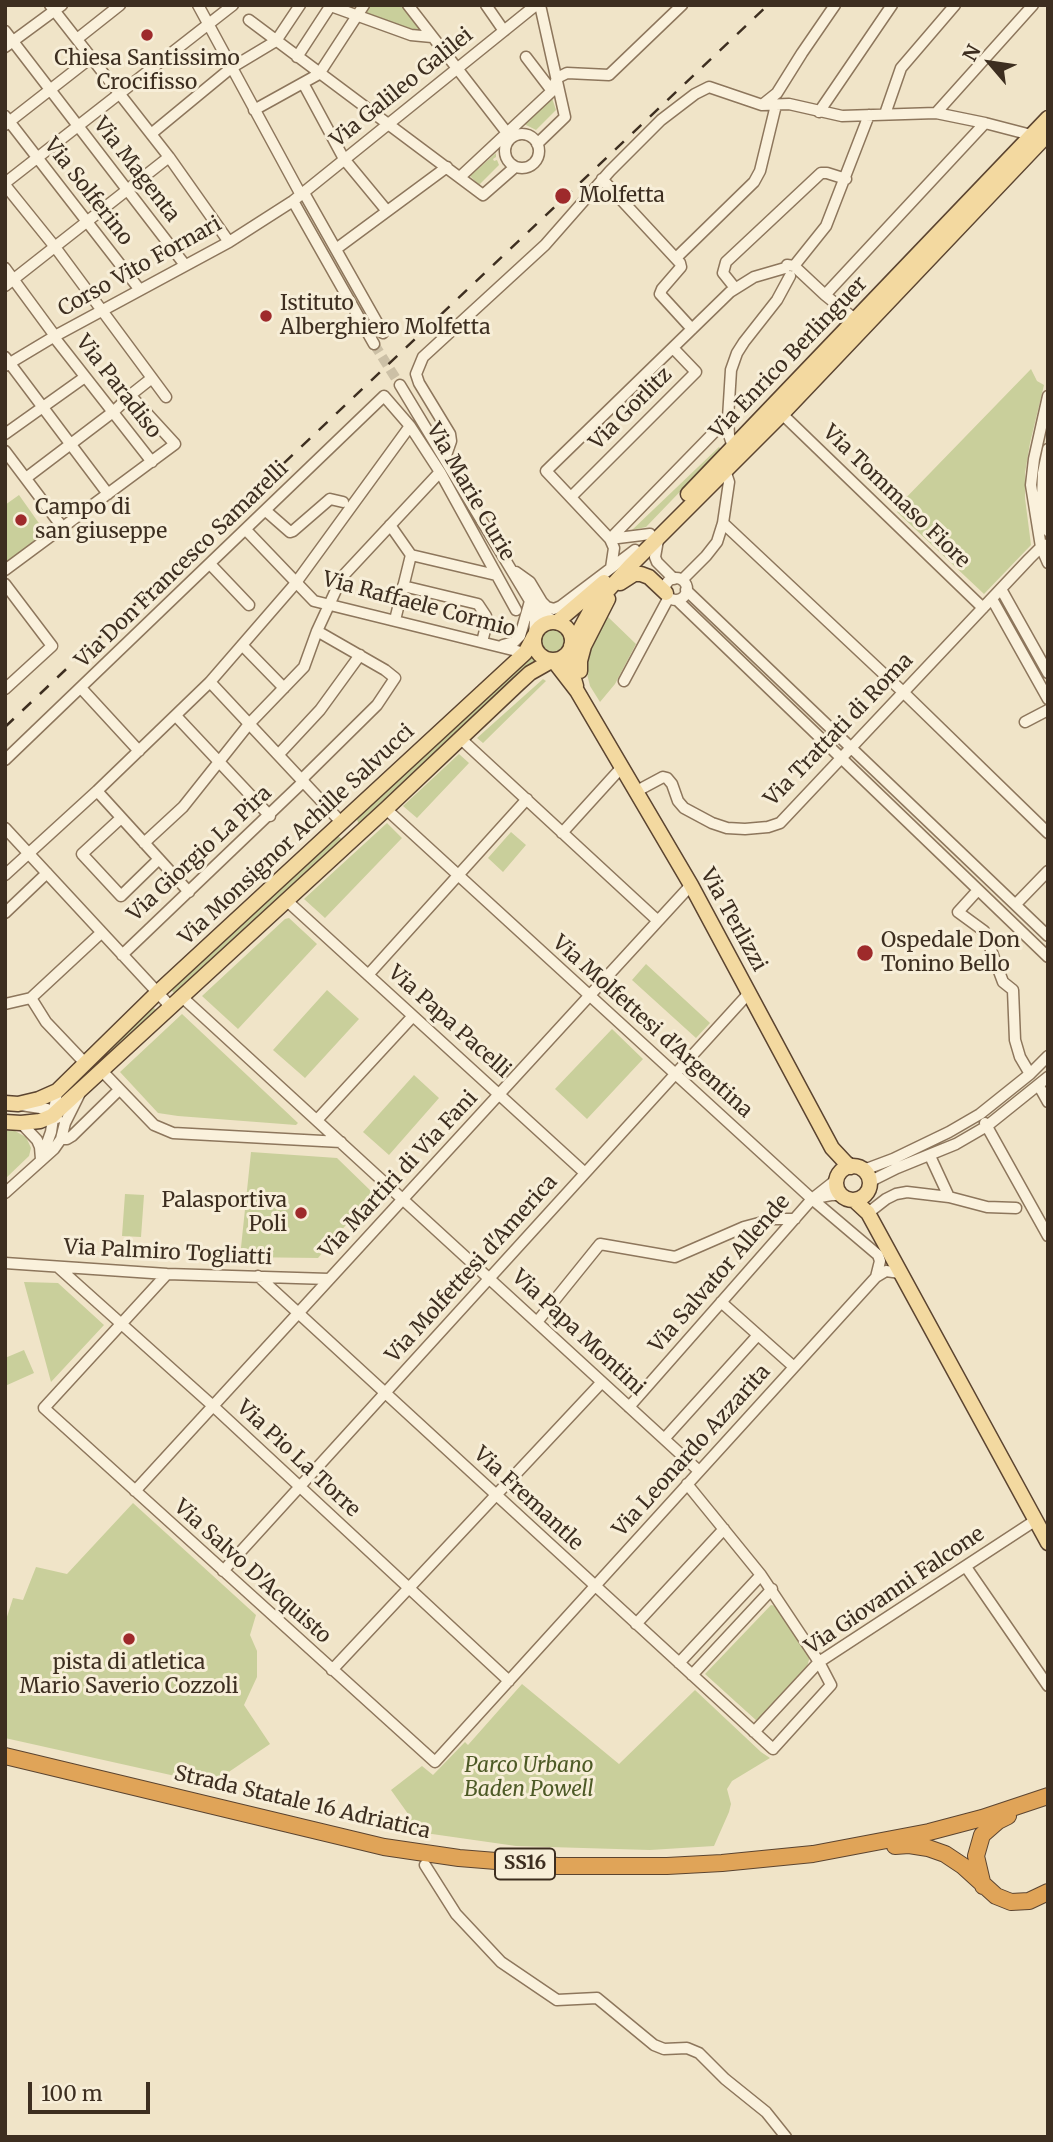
<!DOCTYPE html>
<style>
body{margin:0}
#map{position:relative;width:1053px;height:2142px;overflow:hidden;background:#f0e4c8;font-family:Merriweather,serif}
canvas{display:block}
.frame{position:absolute;inset:0;border:7px solid #3d2e20;pointer-events:none}
.north{position:absolute;left:955px;top:28px;width:70px;height:70px;-webkit-text-stroke:5px #f7eed8;paint-order:stroke;rotate:299deg;font-size:19px;font-weight:700;line-height:28px;text-align:center;color:#3d2e20}
.north::after{content:'';display:block;margin:auto;width:24px;height:32px;background:#3d2e20;clip-path:polygon(50% 0,100% 100%,50% 72%,0 100%)}
.scale{position:absolute;left:28px;top:2082px;width:122px;height:32px;box-sizing:border-box;border:4px solid #3d2e20;border-top:0;padding-left:9px;font-size:21px;line-height:24px;white-space:nowrap;color:#3d2e20;-webkit-text-stroke:5px #f7eed8;paint-order:stroke}
</style>
<div id="map">
<canvas width="1053" height="2142"></canvas>
<div class="frame"></div>
<div class="north">N</div>
<div class="scale">100 m</div>
</div>
<script>
const c = document.querySelector('canvas').getContext('2d');
c.lineJoin = 'round';
function fill(path, color) { c.fillStyle = color; c.fill(path, 'evenodd'); }
const poly = rows => new Path2D(rows.map(r => 'M' + r).join(''));
function stroke(path, color, width, dash) { c.strokeStyle = color; c.lineWidth = width; c.lineCap = dash ? 'butt' : 'round'; c.setLineDash(dash || []); c.stroke(path); }
function drawText(font, color, halo, rows, align = 'center') {
  c.font = font + ' Merriweather,serif'; c.lineWidth = 6; c.setLineDash([]); c.textBaseline = 'middle'; c.strokeStyle = halo; c.fillStyle = color; for (const [text, x, y, turn = 0] of rows) {
    c.save(); c.translate(x, y); c.rotate((+turn || 0) * Math.PI / 180); c.textAlign = isNaN(turn) ? turn : align; if (halo) c.strokeText(text, 0, 0); c.fillText(text, 0, 0); c.restore();
  }
}
const green = poly([
 [368,5,401,5,422,31,418,33,360,15],
 [552,98,556,110,536,130,524,124],
 [496,153,496,157,493,159,494,161,497,160,499,165,479,185,470,176],
 [1031,369,1037,381,1044,385,1030,443,1025,473,1025,498,1031,545,984,594,897,512,900,508,898,506],
 [719,447,721,449,646,527,632,530],
 [19,495,48,536,5,567,5,505],
 [607,616,636,644,615,684,600,702,590,686,585,666,587,654],
 '541 641a12 12 0 1 1 24 0a12 12 0 1 1-24 0Z',
 [530,650,543,662,362,824,359,824,357,820,358,817,521,665],
 [543,679,546,681,483,743,477,738],
 [459,754,469,763,417,818,403,806],
 [387,823,402,838,325,918,304,899],
 [511,832,526,845,503,872,488,858],
 [338,836,343,840,175,994,172,991,173,988],
 [289,918,317,944,238,1029,202,996,285,919],
 [646,964,710,1023,696,1038,632,980],
 [327,990,359,1019,305,1078,273,1050],
 [153,1007,158,1012,106,1060,103,1055],
 [182,1014,298,1123,296,1125,178,1116,158,1113,120,1072],
 [612,1029,643,1059,587,1119,555,1089],
 [414,1075,439,1098,389,1155,363,1132],
 [5,1131,15,1131,26,1137,31,1148,29,1156,5,1179],
 [251,1152,337,1158,373,1193,318,1258,240,1257],
 [125,1194,144,1195,141,1237,122,1236],
 [24,1282,58,1283,104,1325,51,1382],
 [24,1350,34,1373,5,1386,5,1358],
 [133,1503,256,1615,250,1635,257,1651,257,1677,244,1705,270,1744,211,1784,5,1738,5,1623,13,1598,23,1600,36,1567,67,1574],
 [771,1605,776,1606,810,1656,807,1667,757,1721,705,1674],
 [522,1684,619,1764,695,1690,761,1752,770,1758,732,1781,727,1789,731,1804,729,1812,714,1846,650,1850,516,1846,390,1828,411,1818,391,1790,422,1766,433,1775,465,1742,468,1745]
]);
const minorTunnel = poly([
 [374,344,400,385]
]);
const minor = poly([
 [50,5,169,157,229,242],
 [198,5,301,195],
 [328,5,411,35,432,37],
 [408,5,511,138],
 [486,5,504,31],
 [249,20,483,195,515,167],
 [5,31,185,265],
 [77,39,120,5],
 [5,47,62,5],
 [297,57,331,5],
 [526,57,552,91],
 [557,78,567,73,609,75,682,5],
 [303,83,344,159,387,211],
 [762,105,777,93,802,53,835,5],
 [254,110,319,74,364,5],
 [819,112,892,5],
 [936,113,1033,5],
 [885,114,901,68,955,5],
 [5,116,140,290],
 [5,125,92,57],
 [151,134,231,68,276,41,300,5],
 '505 151a17 17 0 1 1 34 0a17 17 0 1 1-34 0Z',
 [537,144,565,117,540,5],
 [460,177,552,91,557,78],
 [602,179,680,263,681,267,662,289,660,294,692,329],
 [5,183,233,5],
 [5,185,55,247,166,397],
 [304,193,383,333],
 [293,201,374,344],
 [336,249,447,167],
 [676,258,754,182,760,171,776,105],
 [787,265,794,266,825,295,856,320],
 [794,266,826,226,869,115],
 [5,268,55,336],
 [5,286,169,157],
 [735,288,723,273,726,262,821,173,827,173,846,179],
 [825,295,985,123],
 [54,337,152,462],
 [5,357,108,494],
 [5,366,55,336,229,242,293,201,536,5],
 [400,385,530,601,541,614,557,622],
 [1048,396,1034,459,1031,485,1041,547,1048,563],
 [782,414,983,608],
 [5,434,85,377],
 [733,447,729,435,728,418,731,370,737,353,744,342,777,300,790,276],
 [1048,449,1043,473,1042,499,1048,531],
 [5,451,63,528],
 [445,458,451,441,450,434,419,383,416,374,423,357,545,245,610,171,661,120,695,94,709,87,762,105,789,104,842,116,936,113,985,123,1035,136],
 [26,478,113,412,133,393,152,378],
 [571,497,696,372,673,348],
 [266,511,290,532,293,531,330,499,343,502],
 [723,523,903,692,1048,833],
 [390,525,411,555,496,575],
 [246,530,314,601,525,653],
 [610,539,728,418],
 [610,539,650,534],
 [658,540,655,557,657,562,674,579],
 [210,564,249,605],
 [611,568,614,548,610,539,546,471,730,292,754,277,785,268],
 [5,570,175,444,130,395],
 [516,572,530,582,542,602,547,607,554,609,561,606,635,550],
 '665 589a11 11 0 1 1 22 0a11 11 0 1 1-22 0Z',
 [682,580,706,556,717,542,723,523,729,482,725,470],
 [5,584,52,646,5,689],
 [403,586,478,604,486,616,486,626,482,642],
 [1001,589,1048,673],
 [686,590,1048,936],
 [992,599,1048,699],
 [677,600,1048,957],
 [530,604,535,621,534,636],
 [395,620,411,555],
 [242,645,284,688],
 [503,645,514,642,520,636,530,601],
 [624,681,669,597],
 [210,682,341,822],
 [81,688,139,751],
 [176,716,270,816],
 [1025,722,1048,710],
 [461,739,658,921],
 [279,754,320,710,360,655],
 [5,760,384,396,410,426,440,472,516,610],
 [302,779,377,705,395,678,385,670,317,631],
 [97,791,189,892],
 [635,792,663,777,667,778,672,784,678,801,684,808,712,823,727,828,745,829,768,827,780,823,1029,559,1041,547,1048,544],
 [386,809,812,1199,878,1255,880,1261,876,1277],
 [121,818,82,854,121,896,159,859],
 [5,828,171,1007],
 [562,833,621,768],
 [144,843,183,807,249,724,304,667,317,631,342,577,440,472],
 [5,875,97,791,210,682,295,584,410,426],
 [978,890,958,912,984,931,1003,982,1013,990,1015,1040,1020,1057,1030,1074],
 [286,900,585,1173],
 [1016,904,1048,871],
 [5,913,47,873],
 [122,955,304,781],
 [368,975,527,799],
 [182,997,699,1471],
 [31,998,46,1022,84,1062],
 [5,1004,31,998,101,933],
 [102,1071,154,1125,173,1133,341,1142],
 [1039,1086,1048,1102],
 [21,1105,47,1109,57,1118],
 [317,1120,413,1016],
 [21,1123,37,1140,40,1147,41,1159],
 [985,1123,1048,1236],
 [61,1139,67,1139,72,1136,119,1090],
 [930,1156,949,1197],
 [42,1157,51,1132,57,1091],
 [861,1169,869,1168,893,1159,949,1132,980,1114,1030,1074,1048,1056],
 [869,1184,875,1179,897,1168,956,1144,987,1126,1048,1077],
 [5,1193,54,1149,61,1139,65,1123,79,1095],
 [815,1198,831,1195,841,1195],
 [868,1213,886,1199,896,1194,907,1192,949,1197,987,1207,1016,1208],
 [5,1263,167,1274,329,1279],
 [59,1268,213,1406,509,1681],
 [167,1274,44,1408,435,1762,876,1277,886,1271,900,1273],
 [258,1276,773,1749,831,1685,819,1662,761,1575,687,1484],
 [721,1302,794,1367],
 [537,1322,600,1244,675,1257,744,1227,774,1219,795,1219],
 [629,1407,812,1199,836,1180],
 [664,1439,758,1335],
 [135,1491,691,885],
 [966,1567,1048,1686],
 [223,1571,749,993],
 [636,1624,724,1529],
 [679,1663,761,1575],
 [332,1670,602,1382],
 [692,1675,772,1589],
 [754,1732,819,1662,1036,1520],
 [425,1865,456,1914,501,1962,557,2000,597,1998,654,2045,664,2049,687,2048,699,2053,725,2079,766,2112,786,2137]
]);
const major = poly([
 [688,494,1048,118],
 [620,583,634,574,641,574,649,577,666,593],
 '534 641a19 19 0 1 1 38 0a19 19 0 1 1-38 0Z',
 [557,622,604,582],
 [580,671,580,661,584,646,608,599],
 [576,686,572,672,571,646,590,611,599,600,630,566,782,414,1048,134],
 [5,1103,18,1104,39,1099,57,1091,158,992,525,653,534,636],
 [5,1122,21,1123,40,1121,52,1116,386,809,518,684,530,673,553,660,577,691,691,885,832,1148,846,1163,851,1167],
 '836 1183a17 17 0 1 1 34 0a17 17 0 1 1-34 0Z',
 [854,1200,868,1213,1048,1543]
]);
const highway = poly([
 [5,1756,384,1847,459,1858,558,1866,667,1866,722,1863,813,1854,929,1832,982,1818,1048,1796],
 [895,1846,909,1845,928,1848,945,1854,963,1866,996,1896,1011,1902,1029,1901,1048,1892],
 [983,1886,976,1856,982,1835,998,1821,1008,1816]
]);
const rail = poly([
 [5,727,768,5]
]);
const markers = [
 [147,35,7,"#9e2a2b"],
 [563,196,9,"#9e2a2b"],
 [266,316,7,"#9e2a2b"],
 [21,520,7,"#9e2a2b"],
 [865,953,9,"#9e2a2b"],
 [301,1213,7,"#9e2a2b"],
 [129,1639,7,"#9e2a2b"]
];
const shields = [
 [525,1864,60]
];
const shieldNames = [
 ["SS16",525,1864]
];
const poiNames = [
 ["Chiesa Santissimo",147,59,"center"],
 ["Crocifisso",147,83,"center"],
 ["Molfetta",579,196],
 ["Istituto",280,304],
 ["Alberghiero Molfetta",280,328],
 ["Campo di",35,508],
 ["san giuseppe",35,532],
 ["Ospedale Don",881,941],
 ["Tonino Bello",881,965],
 ["Palasportiva",287,1201,"right"],
 ["Poli",287,1225,"right"],
 ["pista di atletica",129,1663,"center"],
 ["Mario Saverio Cozzoli",129,1687,"center"]
];
const streetNames = [
 ["Via Galileo Galilei",402,88,-39],
 ["Via Magenta",136,170,52],
 ["Via Solferino",88,192,52],
 ["Corso Vito Fornari",140,267,-29],
 ["Via Enrico Berlinguer",789,358,-46],
 ["Via Paradiso",118,387,52],
 ["Via Gorlitz",631,409,-45],
 ["Via Marie Curie",470,492,60],
 ["Via Tommaso Fiore",896,497,44],
 ["Via Don Francesco Samarelli",182,565,-44],
 ["Via Raffaele Cormio",419,605,15],
 ["Via Trattati di Roma",839,730,-46],
 ["Via Monsignor Achille Salvucci",297,835,-43],
 ["Via Giorgio La Pira",200,854,-43],
 ["Via Terlizzi",733,920,61],
 ["Via Papa Pacelli",449,1022,42],
 ["Via Molfettesi d'Argentina",652,1027,42],
 ["Via Martiri di Via Fani",399,1175,-47],
 ["Via Palmiro Togliatti",168,1253,3],
 ["Via Molfettesi d'America",472,1269,-48],
 ["Via Salvator Allende",720,1274,-49],
 ["Via Papa Montini",578,1333,43],
 ["Via Leonardo Azzarita",692,1451,-48],
 ["Via Pio La Torre",298,1459,43],
 ["Via Fremantle",528,1499,43],
 ["Via Salvo D'Acquisto",252,1572,42],
 ["Via Giovanni Falcone",895,1591,-34],
 ["Strada Statale 16 Adriatica",302,1803,13]
];
const parkNames = [
 ["Parco Urbano",529,1766],
 ["Baden Powell",529,1790]
];
fill(green, '#c9cf9b');
stroke(minorTunnel, '#ccc0a6', 10, [10, 5]);
stroke(minor, '#8d765c', 13);
stroke(major, '#5b4430', 17);
stroke(highway, '#5b4430', 18);
stroke(minor, '#faf1dc', 10);
stroke(major, '#f3d9a0', 14);
stroke(highway, '#e0a458', 16);
stroke(rail, '#3d2e20', 2.5, [12, 12]);
for (const [x, y, r, color] of markers) { const dot = new Path2D(); dot.arc(x, y, r, 0, 2 * Math.PI); c.fillStyle = color; c.fill(dot); stroke(dot, '#f7eed8', 2.5); }
for (const [x, y, w] of shields) { const box = new Path2D(); box.roundRect(x - w / 2, y - 15.5, w, 31, 5); c.fillStyle = '#f7eed8'; c.fill(box); stroke(box, '#3d2e20', 2); }
drawText('bold 19px', '#3d2e20', null, shieldNames);
drawText('21px', '#3d2e20', '#f7eed8', poiNames, 'left');
drawText('21px', '#3d2e20', '#f7eed8', streetNames);
drawText('italic 21px', '#4d5a26', '#f7eed8', parkNames);
</script>
